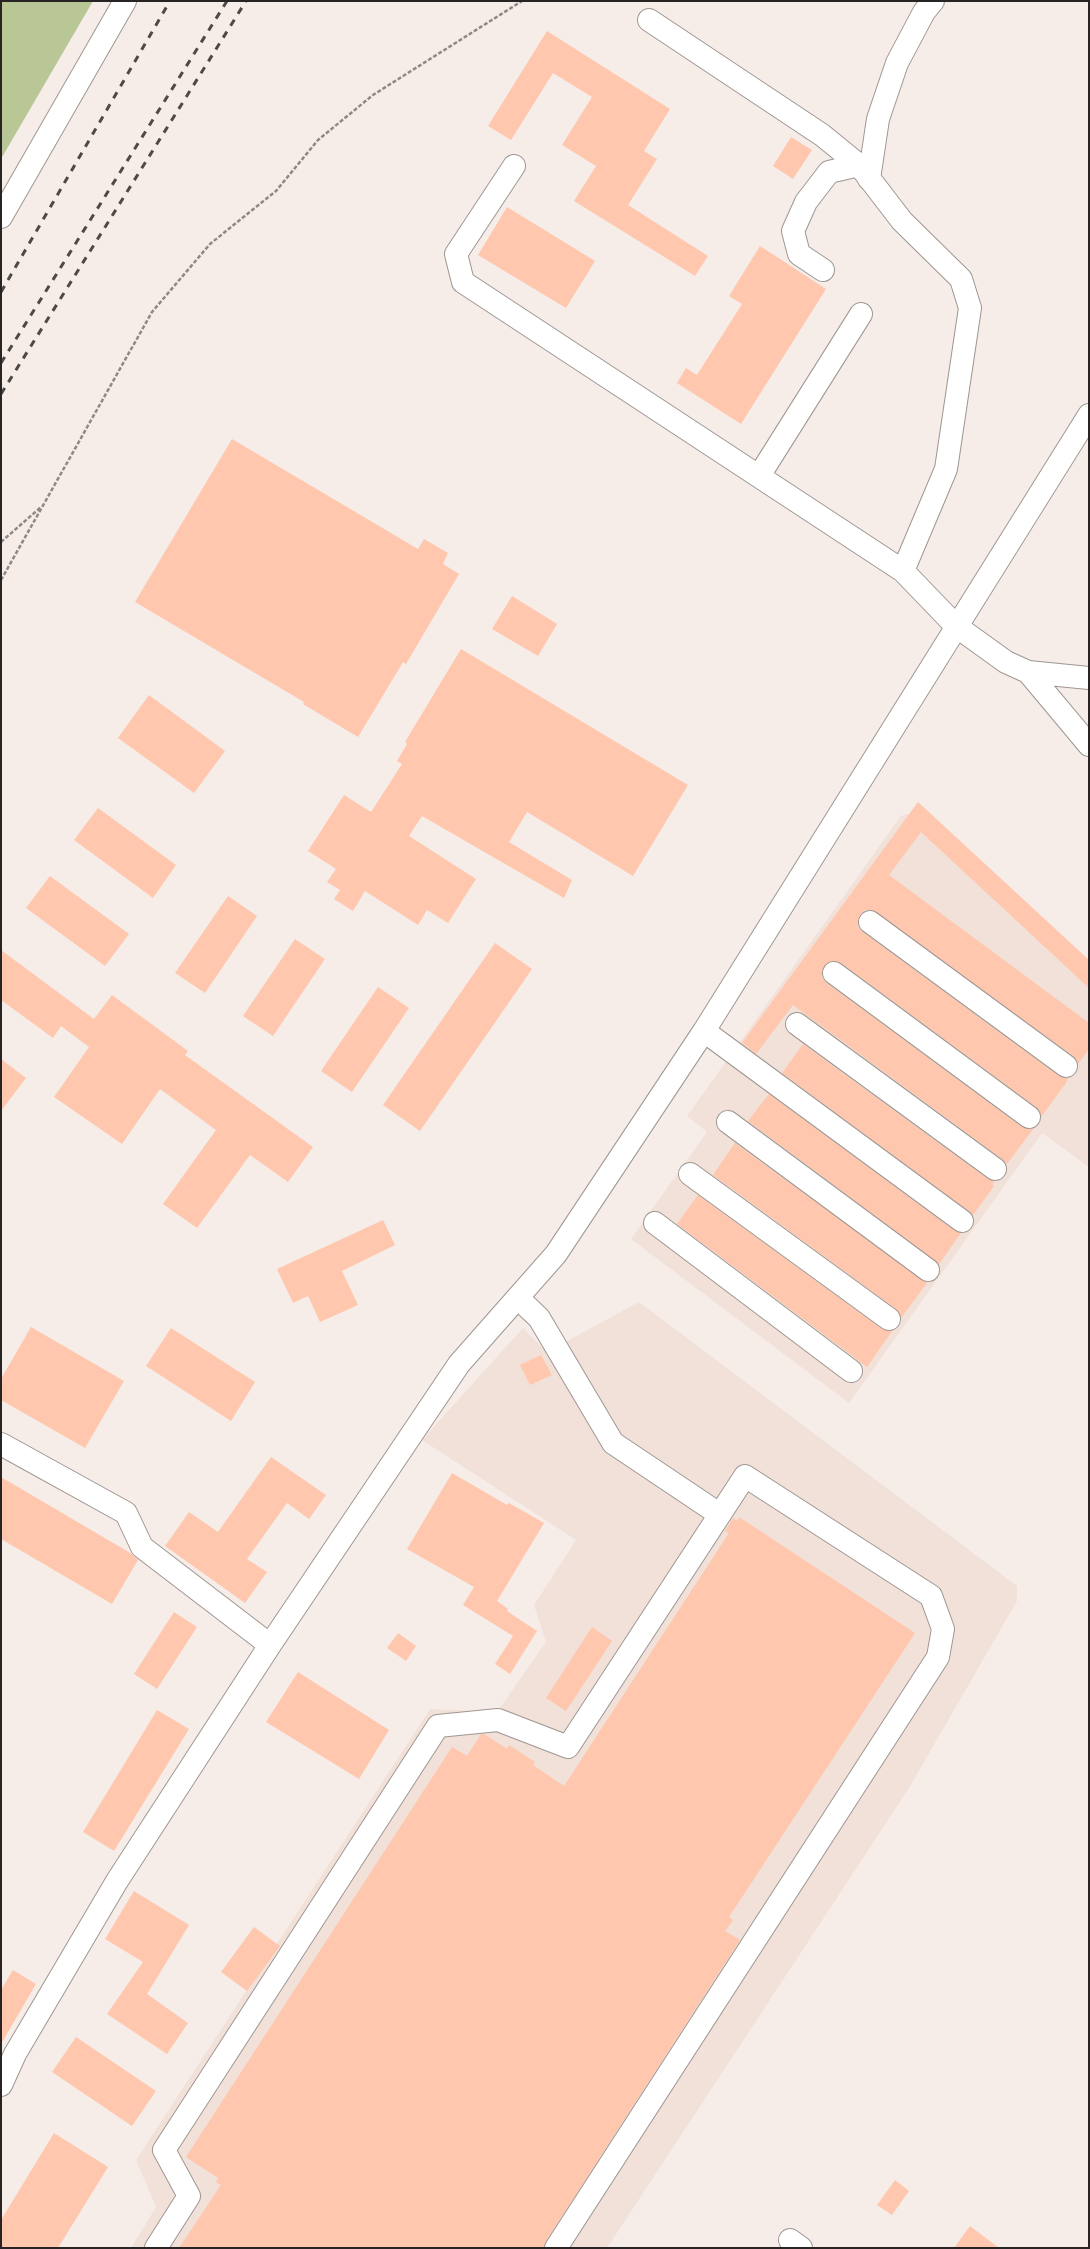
<!DOCTYPE html>
<style>
body{margin:0}
#map{position:relative;width:1090px;height:2249px;overflow:hidden;background:#f6ede9;font-family:Helvetica,sans-serif}
canvas{display:block}
.frame{position:absolute;inset:0;border:2px solid #272423;pointer-events:none}
</style>
<div id="map">
<canvas width="1090" height="2249"></canvas>
<div class="frame"></div>
</div>
<script>
const c = document.querySelector('canvas').getContext('2d');
c.lineJoin = 'round';
function fill(path, color) { c.fillStyle = color; c.fill(path, 'evenodd'); }
const poly = rows => new Path2D(rows.map(r => 'M' + r).join(''));
function stroke(path, color, width, dash) { c.strokeStyle = color; c.lineWidth = width; c.lineCap = dash ? 'butt' : 'round'; c.setLineDash(dash || []); c.stroke(path); }
const built = poly([
 [925,809,1089,973,1089,1167,1042,1133,849,1403,631,1239,707,1132,687,1116,901,816],
 [639,1302,1017,1586,1017,1601,909,1788,607,2248,131,2248,156,2207,136,2160,430,1709,497,1712,546,1642,534,1605,576,1540,422,1440,523,1328,547,1352]
]);
const green = poly([
 [1,1,93,1,1,159]
]);
const building = poly([
 [547,31,670,109,644,151,657,159,628,205,708,256,695,276,574,201,596,166,562,145,592,97,553,73,511,140,488,126],
 [791,137,812,150,793,179,773,166],
 [507,207,595,261,566,308,478,255],
 [760,246,826,289,741,424,677,383,686,368,697,375,742,304,729,296],
 [232,439,418,549,424,539,448,553,443,564,459,574,406,664,403,662,358,737,303,704,304,702,135,602],
 [512,596,557,624,538,656,492,629],
 [461,649,688,785,633,876,527,812,509,842,572,880,564,898,422,816,409,836,476,879,448,923,427,910,418,925,365,891,353,911,334,899,340,890,327,882,336,869,308,851,344,795,371,812,402,764,397,761,407,744,405,742],
 [149,695,225,751,194,793,118,738],
 [918,802,1089,960,1089,988,921,832,889,875,1089,1023,1089,1049,1078,1064,1073,1056,872,910,865,910,860,915,858,927,863,932,1059,1076,1068,1078,1066,1083,1041,1117,1036,1107,841,963,835,961,829,962,822,971,822,978,827,983,1022,1127,1033,1129,1007,1164,1002,1159,793,1005,756,1054,742,1043],
 [98,808,176,865,153,898,74,840],
 [50,876,129,934,105,966,26,908],
 [228,896,257,916,205,993,175,973],
 [295,939,325,959,273,1036,243,1016],
 [495,943,532,969,420,1131,383,1105],
 [1,950,94,1019,112,995,188,1051,185,1055,313,1147,288,1182,250,1155,197,1228,163,1204,216,1130,160,1089,122,1144,54,1097,89,1047,61,1026,53,1038,1,1000],
 [378,987,409,1008,352,1092,321,1071],
 [803,1044,988,1179,994,1181,992,1184,994,1186,973,1215,782,1073],
 [1,1059,26,1078,1,1111],
 [769,1094,955,1231,961,1233,939,1264,748,1121],
 [735,1143,927,1283,901,1318,896,1309,713,1175],
 [698,1195,882,1329,892,1331,867,1367,677,1224],
 [383,1220,395,1245,342,1271,358,1305,320,1322,308,1296,293,1303,277,1269],
 [31,1327,124,1381,85,1448,1,1400,1,1379],
 [171,1328,255,1382,231,1421,146,1366],
 [541,1355,552,1375,530,1385,520,1365],
 [271,1457,326,1495,309,1519,287,1503,247,1559,267,1572,245,1603,165,1546,189,1512,218,1532],
 [452,1473,507,1505,509,1503,544,1523,497,1601,508,1609,507,1611,537,1631,510,1674,495,1664,513,1636,463,1605,474,1587,407,1549],
 [1,1477,132,1554,138,1560,112,1604,1,1539],
 [739,1517,915,1633,729,1917,733,1920,725,1931,740,1940,546,2241,544,2248,179,2248,221,2185,216,2182,218,2178,186,2157,452,1747,467,1756,481,1734,484,1734,507,1749,509,1745,535,1762,533,1765,564,1786,729,1533,725,1531,733,1518,737,1521],
 [174,1612,197,1627,157,1689,134,1674],
 [592,1627,612,1641,566,1711,546,1698],
 [398,1633,416,1646,406,1661,387,1648],
 [298,1672,389,1730,359,1779,266,1722],
 [157,1710,189,1729,114,1851,83,1832],
 [134,1891,189,1925,147,1994,188,2023,167,2054,107,2014,143,1962,105,1939],
 [254,1927,280,1946,247,1991,221,1972],
 [13,1970,36,1984,1,2044,1,1990],
 [76,2037,156,2091,132,2126,52,2072],
 [54,2133,108,2167,58,2248,1,2248,1,2220],
 [895,2180,909,2191,892,2215,877,2205],
 [970,2226,999,2248,954,2248]
]);
const path = poly([
 [1,542,41,507],
 [1,580,152,312,210,244,276,191,318,140,373,95,522,1]
]);
const minor = poly([
 [649,20,822,135,859,165,902,221,961,279,970,308,946,469,903,571],
 [514,166,456,254,463,282,903,571,956,626,1006,662,1028,672,1089,678],
 [869,179,878,119,897,63,924,12,933,1],
 [823,270,799,254,793,231,806,202,829,172,859,165],
 [759,476,861,314],
 [1028,672,1089,745],
 [870,922,1066,1066],
 [834,973,1029,1117],
 [797,1024,995,1169],
 [704,1031,962,1221],
 [728,1122,928,1270],
 [690,1174,889,1319],
 [655,1223,851,1371],
 [518,1298,539,1318,613,1443,719,1514],
 [1,1444,126,1513,142,1547,270,1645],
 [1,2085,15,2054,117,1881,270,1645,459,1364,556,1254,704,1031,1089,415],
 [790,2240,801,2248],
 [156,2248,189,2196,164,2150,438,1726,498,1720,568,1747,745,1476,931,1596,943,1629,938,1657,556,2248]
]);
const major = poly([
 [1,217,125,1]
]);
const rail = poly([
 [1,292,170,1],
 [1,363,227,1],
 [1,394,246,1]
]);
fill(built, '#f1e1d9');
fill(green, '#b8c795');
fill(building, '#fec7ae');
stroke(minor, '#9e9692', 24);
stroke(major, '#9e9692', 24);
stroke(path, '#8e8886', 2.5, [4, 2]);
stroke(minor, '#fff', 22);
stroke(major, '#fff', 22);
stroke(rail, '#4d4947', 3, [7, 7]);
</script>
